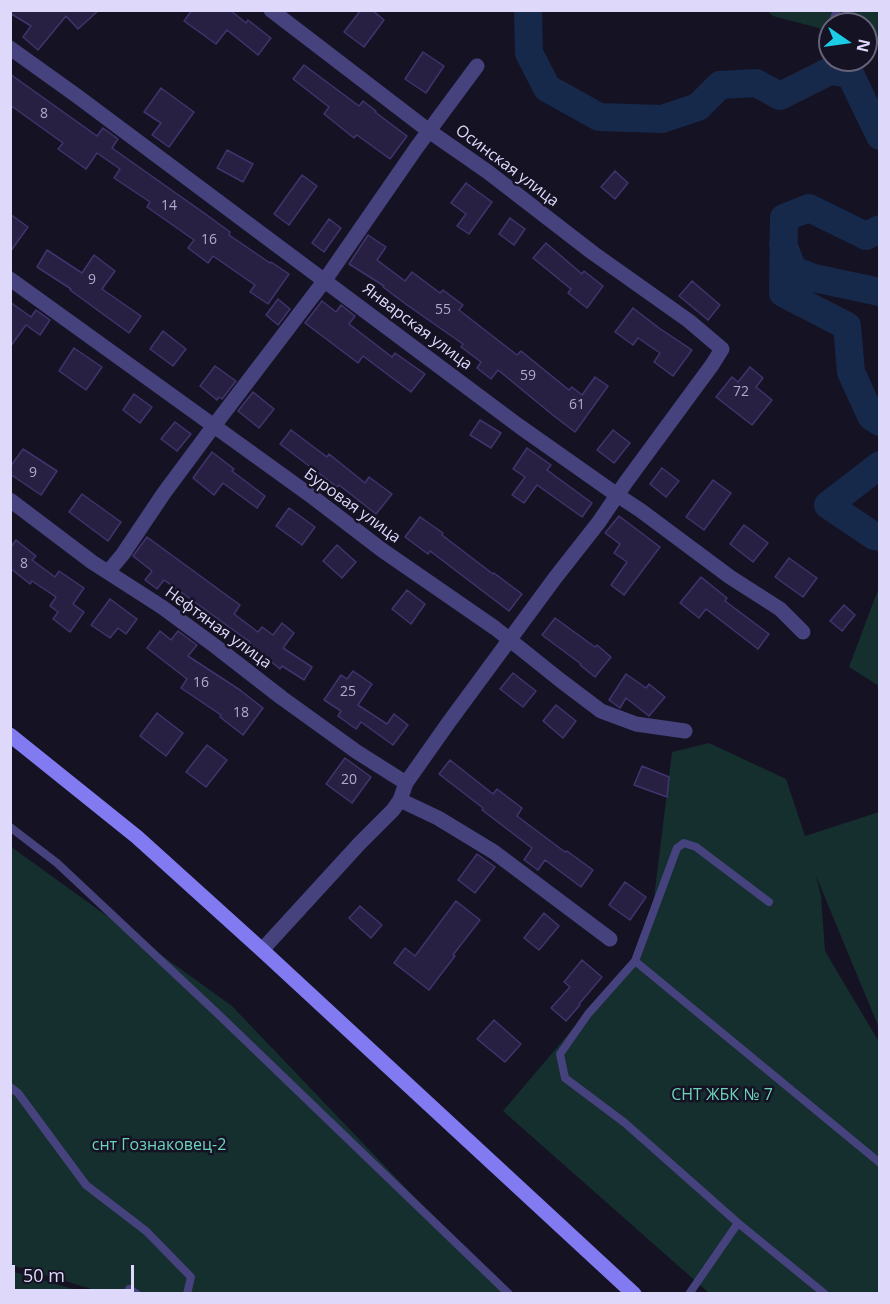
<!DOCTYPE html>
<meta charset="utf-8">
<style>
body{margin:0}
#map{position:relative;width:890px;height:1304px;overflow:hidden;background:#151224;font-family:"Open Sans",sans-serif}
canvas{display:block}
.frame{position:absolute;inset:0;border:12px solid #ded9fb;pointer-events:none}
.north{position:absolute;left:818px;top:12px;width:60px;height:60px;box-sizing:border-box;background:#151224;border:2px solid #65627a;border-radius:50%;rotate:103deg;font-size:16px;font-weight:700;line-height:24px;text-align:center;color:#ded9fb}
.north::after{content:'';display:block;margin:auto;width:21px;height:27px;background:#1acce6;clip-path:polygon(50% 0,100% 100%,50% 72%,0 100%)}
.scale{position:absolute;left:12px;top:1265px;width:122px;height:27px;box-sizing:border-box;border:3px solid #ded9fb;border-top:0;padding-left:8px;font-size:18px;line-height:21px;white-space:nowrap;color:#ded9fb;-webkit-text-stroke:4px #151224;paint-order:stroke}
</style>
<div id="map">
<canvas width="890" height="1304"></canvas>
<div class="frame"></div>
<div class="north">N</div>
<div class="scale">50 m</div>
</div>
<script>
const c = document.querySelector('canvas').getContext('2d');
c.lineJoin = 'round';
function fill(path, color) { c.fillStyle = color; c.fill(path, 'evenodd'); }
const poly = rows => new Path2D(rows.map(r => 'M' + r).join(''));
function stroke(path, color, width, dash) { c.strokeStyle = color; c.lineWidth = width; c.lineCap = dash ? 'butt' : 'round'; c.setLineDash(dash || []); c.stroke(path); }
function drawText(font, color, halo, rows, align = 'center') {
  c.font = font + ' "Open Sans",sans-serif'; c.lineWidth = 5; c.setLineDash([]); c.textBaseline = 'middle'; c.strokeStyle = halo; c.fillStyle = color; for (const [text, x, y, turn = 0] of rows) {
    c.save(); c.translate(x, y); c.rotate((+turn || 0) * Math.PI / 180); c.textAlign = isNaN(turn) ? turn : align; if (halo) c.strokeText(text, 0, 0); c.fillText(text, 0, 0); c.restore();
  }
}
const green = poly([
 [767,11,879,11,879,42,866,39,866,24,830,24,830,31,773,16],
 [879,587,879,686,849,667],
 [709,743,786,779,805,836,879,812,879,1028,816,876,821,896,825,951,879,1042,879,1293,709,1293,503,1111,632,959,654,898,672,752],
 [10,846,232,1006,506,1293,105,1293,11,1265],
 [11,1271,87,1293,11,1293]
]);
const river = poly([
 [528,10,529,53,547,88,599,117,662,119,698,107,720,85,756,83,780,96,830,71,850,74,880,136],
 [880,229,866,236,809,208,784,218,783,293,847,326,851,372,871,416,880,422],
 [783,244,793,270,814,278,880,292],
 [880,465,828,505,874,536,880,537]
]);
const building = poly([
 [10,10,99,10,78,29,66,16,38,50,23,37,31,26,10,13,10,10],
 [192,10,230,10,246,23,248,20,271,38,258,55,227,30,216,44,184,21,192,10],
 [361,10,372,10,384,20,364,47,344,32,361,10],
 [423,52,444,66,426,93,405,79,423,52],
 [304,65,359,106,363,101,376,111,375,112,407,136,390,159,357,135,354,138,324,114,329,107,293,79,304,65],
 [10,74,97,136,103,128,118,139,112,148,204,213,230,232,229,235,270,263,271,262,289,274,268,304,250,292,255,285,213,256,208,263,188,248,194,240,147,207,150,202,114,178,120,169,97,153,86,169,58,149,63,143,10,105,10,74],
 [161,88,194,112,169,147,152,135,161,123,144,112,161,88],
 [227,150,253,164,243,182,217,168,227,150],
 [615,171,628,183,615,199,601,187,615,171],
 [302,175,317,186,289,225,274,214,302,175],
 [466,183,492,202,469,234,457,226,466,214,451,203,466,183],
 [10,214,28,227,10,252,10,214],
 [510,218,525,229,514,245,499,234,510,218],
 [329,219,341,228,324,252,312,243,329,219],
 [368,235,386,247,377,260,405,281,412,272,440,293,443,290,463,305,459,310,517,355,521,351,569,390,572,387,582,395,595,377,608,386,575,432,554,416,498,370,491,379,477,368,481,362,461,347,463,344,407,305,383,287,384,286,349,264,368,235],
 [546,243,582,274,584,271,603,286,587,308,568,293,571,289,533,258,546,243],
 [47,250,82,273,94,255,115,271,102,289,141,316,129,333,70,290,71,289,37,267,47,250],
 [692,281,720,305,708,320,679,296,692,281],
 [278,299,290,309,278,325,266,315,278,299],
 [322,301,336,312,341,305,355,316,349,324,392,357,395,353,425,374,411,392,363,356,358,363,305,323,322,301],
 [10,302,31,317,36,310,50,320,40,335,26,325,10,347,10,302],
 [633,308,659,328,692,350,673,376,654,362,660,353,638,338,633,345,615,332,633,308],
 [163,331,186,349,173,366,150,349,163,331],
 [74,348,102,367,86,390,59,371,74,348],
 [215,366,236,381,222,399,219,397,217,400,200,386,215,366],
 [750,367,763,378,756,387,772,400,752,425,716,397,732,377,738,382,750,367],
 [253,392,274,409,259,428,238,411,253,392],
 [134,394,152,407,140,423,123,410,134,394],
 [480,420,501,433,491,448,470,435,480,420],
 [175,422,191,434,177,451,161,439,175,422],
 [291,430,327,457,329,454,365,483,369,477,392,494,376,514,339,485,337,487,280,444,291,430],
 [613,430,630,443,614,463,597,450,613,430],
 [527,448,551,465,547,470,592,503,582,517,537,485,524,503,512,495,525,477,513,469,527,448],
 [23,449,57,471,41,495,10,474,10,467,23,449],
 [212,452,234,469,232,471,265,496,257,508,223,483,214,495,193,478,212,452],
 [662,468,679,481,666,497,650,484,662,468],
 [713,480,731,493,704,530,686,517,713,480],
 [82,494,121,522,108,541,69,512,82,494],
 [289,508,315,527,302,545,276,526,289,508],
 [619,516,660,547,624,595,611,585,627,562,614,553,620,544,605,533,619,516],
 [420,517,443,533,442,535,493,574,494,573,522,594,509,611,430,551,428,554,405,537,420,517],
 [744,525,768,543,753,562,730,544,744,525],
 [147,537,240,605,234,614,258,632,262,627,273,635,282,623,294,633,283,648,312,667,304,680,282,666,280,669,269,660,263,668,251,658,256,652,248,645,250,642,164,580,157,589,145,580,152,571,133,556,147,537],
 [16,540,36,556,32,560,55,577,59,571,84,588,73,604,84,612,70,632,53,619,58,612,50,606,56,597,32,581,30,584,10,568,10,548,16,540],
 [337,545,356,562,342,578,323,561,337,545],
 [789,558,817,578,803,597,775,577,789,558],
 [701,577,727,598,725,601,769,634,758,649,706,609,699,618,680,603,701,577],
 [407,590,425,604,411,624,392,609,407,590],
 [110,599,137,619,126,634,118,628,110,638,91,625,110,599],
 [844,605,855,615,842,631,830,621,844,605],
 [555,618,595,647,597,645,611,657,595,677,580,665,581,664,542,635,555,618],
 [160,631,171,640,178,631,197,645,188,656,240,690,263,708,243,735,220,717,221,715,181,688,187,679,147,648,160,631],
 [353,671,372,684,358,705,387,724,394,714,408,725,393,745,361,722,356,729,338,716,341,711,324,700,341,675,347,679,353,671],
 [513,673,536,691,523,707,500,689,513,673],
 [626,674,646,688,649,684,665,697,649,716,626,698,620,708,609,700,626,674],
 [556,705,576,721,563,738,543,721,556,705],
 [157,713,183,733,166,756,140,736,157,713],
 [207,745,227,760,206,787,186,772,207,745],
 [345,758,371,777,352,803,326,784,345,758],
 [450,760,493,794,497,789,522,808,517,816,565,852,567,851,593,870,581,887,545,860,538,870,524,860,532,848,482,810,483,808,439,774,450,760],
 [642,766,669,777,667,797,634,785,642,766],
 [477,854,495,867,475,893,458,880,477,854],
 [625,882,646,897,630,920,609,905,625,882],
 [456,901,480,920,453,955,455,956,429,990,394,963,405,948,415,956,456,901],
 [360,906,382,925,371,938,349,918,360,906],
 [544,913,559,926,539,950,524,938,544,913],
 [582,960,602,977,579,1004,580,1005,566,1021,551,1008,570,987,564,982,582,960],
 [494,1020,521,1044,505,1062,477,1039,494,1020]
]);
const service = poly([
 [832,24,837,10],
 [10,827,57,863,218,1014,509,1294],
 [635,961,677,848,684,843,696,847,769,902],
 [10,1087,18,1093,86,1185,146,1231,191,1277,187,1294],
 [738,1223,625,1123,565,1078,560,1054,588,1014,635,961,880,1163],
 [129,1289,137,1294],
 [689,1294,738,1223,825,1294]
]);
const minor = poly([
 [10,48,77,96,519,426,617,495,640,510,730,577,780,609,803,632],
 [10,279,314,498,382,550,495,628,560,680,601,711,636,724,685,731],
 [10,500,92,562,162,607,215,646,282,698,357,752,406,783],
 [108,572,123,554,164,493,207,435,325,280,417,147,477,66],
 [400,800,438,818,494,852,610,939],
 [262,950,360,843,393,810,400,800,406,783,449,722,555,578,599,522,626,482,712,365,722,349,689,321,593,253,488,172,429,131,271,10]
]);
const secondary = poly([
 [10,735,137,837,262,950,634,1294]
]);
const numberNames = [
 ["8",44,114],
 ["14",169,206],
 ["16",209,240],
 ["9",92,280],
 ["55",443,310],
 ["59",528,376],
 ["72",741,392],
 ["61",577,405],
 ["9",33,473],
 ["8",24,564],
 ["16",201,683],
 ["25",348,692],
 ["18",241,713],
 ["20",349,780]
];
const streetNames = [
 ["Осинская улица",507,166,37],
 ["Январская улица",417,327,37],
 ["Буровая улица",352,506,36],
 ["Нефтяная улица",218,628,36]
];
const parkNames = [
 ["СНТ ЖБК № 7",722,1095],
 ["снт Гознаковец-2",159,1145]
];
fill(green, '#152e2e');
stroke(river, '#16294a', 28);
fill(building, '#282043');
stroke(building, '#41346d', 1.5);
stroke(service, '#46427e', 8);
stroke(minor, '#46427e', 15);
stroke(secondary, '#817af1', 15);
drawText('14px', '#b0abcd', null, numberNames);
drawText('16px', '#ded9fb', '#151224', streetNames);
drawText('16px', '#6cd4bd', '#151224', parkNames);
</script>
